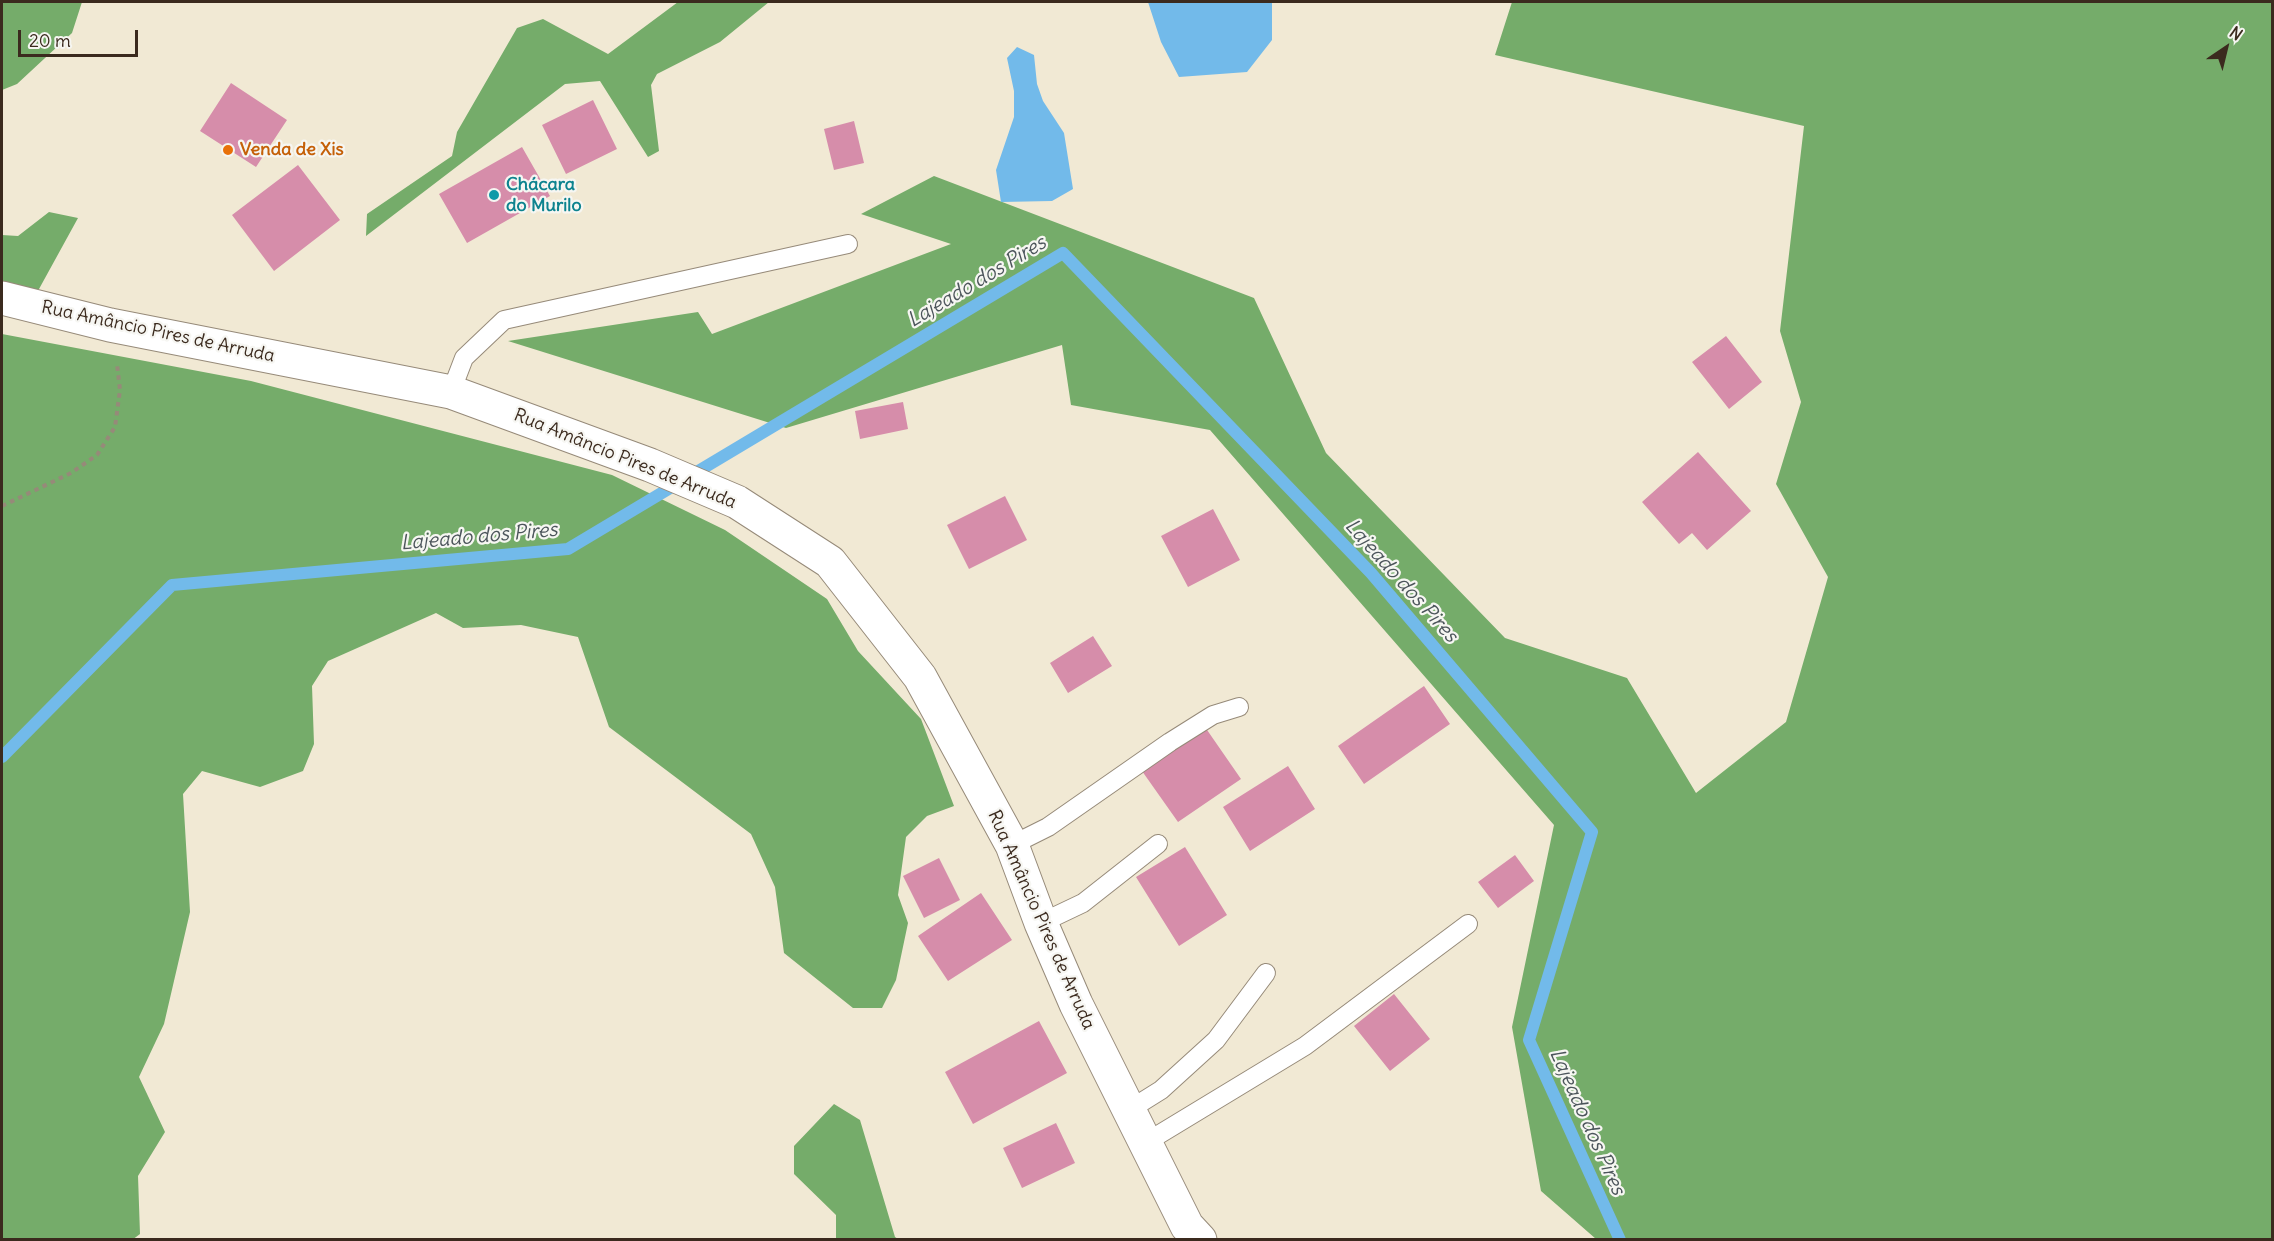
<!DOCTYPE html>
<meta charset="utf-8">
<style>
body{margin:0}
#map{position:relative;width:2274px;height:1241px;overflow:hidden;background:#f1e9d4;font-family:Delius,sans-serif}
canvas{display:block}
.frame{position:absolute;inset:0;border:3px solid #3b2a1e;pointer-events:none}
.north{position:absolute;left:2196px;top:18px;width:60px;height:60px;-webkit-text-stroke:4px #f6f6f2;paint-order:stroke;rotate:35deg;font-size:16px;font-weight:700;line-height:24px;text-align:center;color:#3b2a1e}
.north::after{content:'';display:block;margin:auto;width:21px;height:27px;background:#3b2a1e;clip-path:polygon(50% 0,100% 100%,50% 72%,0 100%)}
.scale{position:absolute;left:18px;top:30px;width:120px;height:27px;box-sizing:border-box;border:3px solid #3b2a1e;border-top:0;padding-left:8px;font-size:18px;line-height:21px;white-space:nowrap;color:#3b2a1e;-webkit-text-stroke:4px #f6f6f2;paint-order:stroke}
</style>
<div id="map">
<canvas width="2274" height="1241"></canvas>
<div class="frame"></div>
<div class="north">N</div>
<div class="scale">20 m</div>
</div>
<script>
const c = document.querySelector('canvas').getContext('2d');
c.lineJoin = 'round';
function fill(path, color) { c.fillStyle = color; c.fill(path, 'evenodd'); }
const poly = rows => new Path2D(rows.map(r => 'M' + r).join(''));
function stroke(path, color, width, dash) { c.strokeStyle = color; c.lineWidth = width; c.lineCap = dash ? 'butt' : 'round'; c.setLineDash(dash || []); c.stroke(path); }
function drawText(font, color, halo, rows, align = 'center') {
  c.font = font + ' Delius,sans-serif'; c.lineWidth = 4.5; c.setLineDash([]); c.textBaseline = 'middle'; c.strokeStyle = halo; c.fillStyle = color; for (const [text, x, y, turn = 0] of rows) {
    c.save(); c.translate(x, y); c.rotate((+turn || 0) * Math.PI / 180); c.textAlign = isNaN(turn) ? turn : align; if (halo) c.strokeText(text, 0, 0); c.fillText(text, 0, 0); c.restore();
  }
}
const forest = poly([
 [2,2,82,2,72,33,17,84,2,90],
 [678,2,769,2,720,42,657,74,651,85,659,151,648,157,600,81,565,84,366,236,367,214,452,156,457,132,517,28,543,19,608,54],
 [1512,2,2272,2,2272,1239,1596,1239,1541,1191,1512,1027,1554,825,1210,430,1071,405,1062,345,786,428,508,341,698,312,712,334,951,244,861,214,934,176,1254,298,1326,453,1505,638,1627,678,1696,793,1786,722,1828,577,1776,484,1801,402,1780,331,1804,126,1495,55],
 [49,212,78,218,39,289,24,293,2,281,2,235,18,236],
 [2,334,251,381,612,475,725,530,827,599,858,651,921,719,954,806,927,816,906,837,898,895,908,923,896,980,882,1008,853,1008,784,953,775,887,751,834,609,727,578,637,521,625,463,628,436,613,328,661,312,686,314,744,303,771,260,787,202,771,183,794,190,912,164,1024,139,1077,165,1132,138,1176,140,1234,132,1240,2,1239],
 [834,1104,860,1120,895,1237,898,1239,836,1239,836,1215,794,1174,794,1146]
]);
const water = poly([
 [1148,2,1272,2,1272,40,1247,72,1179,77,1161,42],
 [1017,47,1034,55,1037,84,1043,101,1064,133,1073,189,1052,201,1001,202,996,170,1014,117,1014,91,1007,58]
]);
const stream = poly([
 [2,757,172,585,568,549,1063,253,1371,573,1592,832,1529,1040,1620,1240]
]);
const building = poly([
 [231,83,287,120,256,167,200,131],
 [593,100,617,149,566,174,542,125],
 [854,121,864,163,834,170,824,129],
 [522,147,550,196,467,243,439,194],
 [298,165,340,220,274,271,232,215],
 [1726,336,1762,382,1729,409,1692,362],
 [903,402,908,429,860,439,855,411],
 [1698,452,1751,511,1707,550,1692,533,1679,544,1642,502],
 [1005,496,1027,540,969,569,947,525],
 [1213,509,1240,560,1188,587,1161,536],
 [1093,636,1112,666,1068,693,1050,663],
 [1424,686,1450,724,1364,784,1338,746],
 [1205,727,1241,779,1178,822,1142,771],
 [1288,766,1315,809,1250,851,1223,807],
 [1185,847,1227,915,1179,946,1136,877],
 [1515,855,1534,881,1498,908,1478,882],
 [939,858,960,900,924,918,903,876],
 [981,893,1012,940,948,981,918,936],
 [1394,994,1430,1039,1390,1071,1354,1026],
 [1039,1021,1067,1073,973,1124,945,1072],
 [1056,1123,1075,1163,1022,1188,1003,1148]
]);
const path = poly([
 [2,506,71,473,97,455,115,427,120,390,117,364]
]);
const service = poly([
 [451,392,464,358,504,320,848,244],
 [1012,845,1048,827,1170,742,1213,715,1239,707],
 [1041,923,1083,903,1158,844],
 [1129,1110,1161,1090,1216,1040,1266,973],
 [1145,1143,1305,1046,1468,924]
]);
const minor = poly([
 [2,298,110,325,451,392,650,465,737,502,830,562,920,677,1012,845,1041,923,1076,1004,1187,1226,1200,1240]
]);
const markers = [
 [228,150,6,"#e8710a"],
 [494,195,6,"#0f9aa8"]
];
const foodNames = [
 ["Venda de Xis",240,150]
];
const cultureNames = [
 ["Chácara",506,185],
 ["do Murilo",506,206]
];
const streetNames = [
 ["Rua Amâncio Pires de Arruda",158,332,12],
 ["Rua Amâncio Pires de Arruda",625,459,22],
 ["Rua Amâncio Pires de Arruda",1041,920,66]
];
const waterNames = [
 ["Lajeado dos Pires",977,282,-31],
 ["Lajeado dos Pires",479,537,-5],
 ["Lajeado dos Pires",1401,581,48],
 ["Lajeado dos Pires",1587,1122,66]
];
fill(forest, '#75ac6a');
fill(water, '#72baea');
stroke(stream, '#72baea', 12);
fill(building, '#d68daa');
stroke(service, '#968a79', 20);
stroke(minor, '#968a79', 35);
stroke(path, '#968a79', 4, [4.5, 4.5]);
stroke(service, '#fff', 18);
stroke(minor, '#fff', 33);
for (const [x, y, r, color] of markers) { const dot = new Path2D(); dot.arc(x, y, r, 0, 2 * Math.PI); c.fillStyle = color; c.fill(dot); stroke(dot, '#f6f6f2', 2); }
drawText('bold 18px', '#c56008', '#f6f6f2', foodNames, 'left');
drawText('bold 18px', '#0d838f', '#f6f6f2', cultureNames, 'left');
drawText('18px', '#3b2a1e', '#f6f6f2', streetNames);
drawText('italic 20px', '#4c555b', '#f6f6f2', waterNames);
</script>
